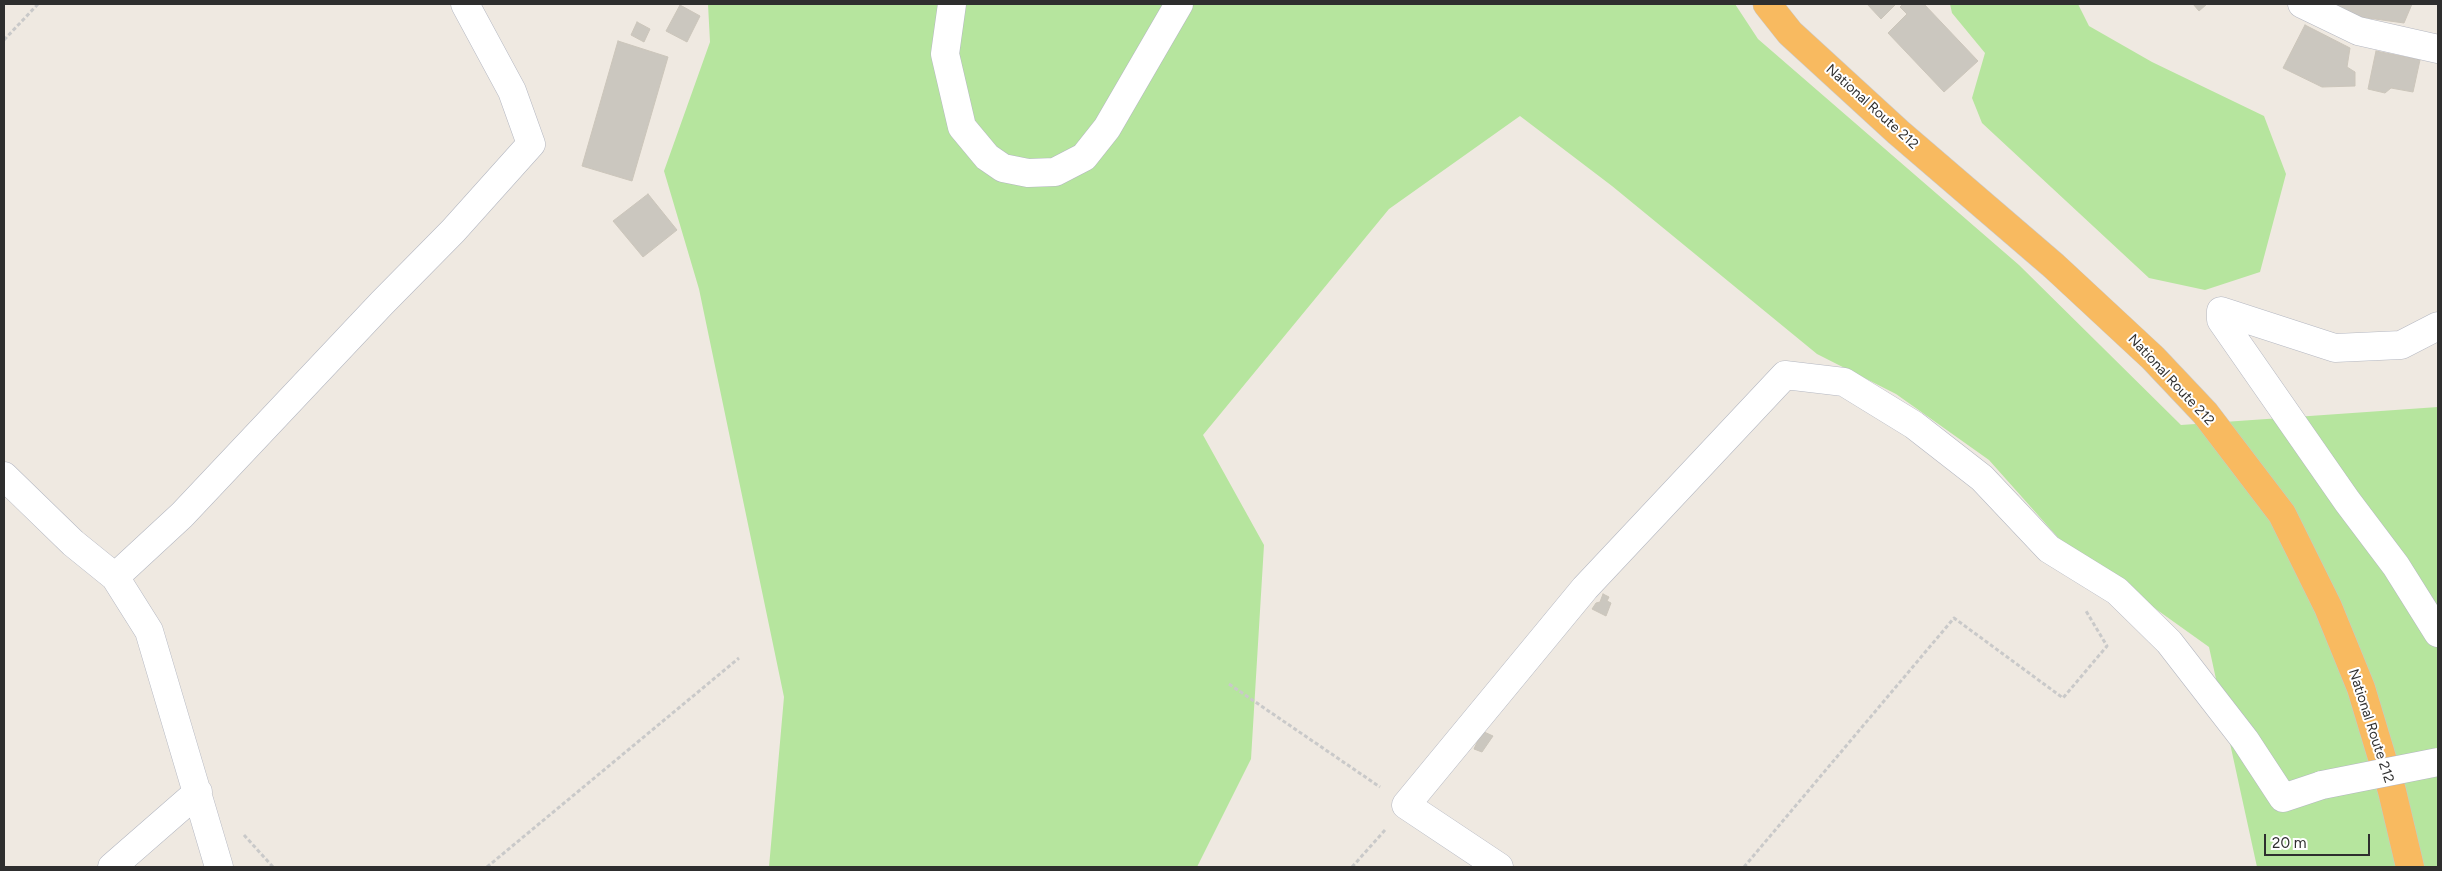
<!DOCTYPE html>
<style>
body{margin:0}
#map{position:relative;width:2442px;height:871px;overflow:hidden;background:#efe9e1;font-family:Figtree,sans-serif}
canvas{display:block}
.frame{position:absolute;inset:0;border:5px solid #2e2e2e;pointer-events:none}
.scale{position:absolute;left:2264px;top:834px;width:106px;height:22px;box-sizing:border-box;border:2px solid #2e2e2e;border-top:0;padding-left:6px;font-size:15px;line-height:18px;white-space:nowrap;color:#2e2e2e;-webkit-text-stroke:4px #fff;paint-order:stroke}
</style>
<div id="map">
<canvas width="2442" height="871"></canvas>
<div class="frame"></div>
<div class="scale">20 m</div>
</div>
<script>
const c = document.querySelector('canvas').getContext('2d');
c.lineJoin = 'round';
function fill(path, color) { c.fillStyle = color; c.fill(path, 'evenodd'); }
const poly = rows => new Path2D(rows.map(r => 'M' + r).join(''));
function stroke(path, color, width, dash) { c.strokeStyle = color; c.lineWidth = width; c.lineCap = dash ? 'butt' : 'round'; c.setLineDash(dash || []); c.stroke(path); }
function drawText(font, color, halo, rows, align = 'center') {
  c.font = font + ' Figtree,sans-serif'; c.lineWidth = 4; c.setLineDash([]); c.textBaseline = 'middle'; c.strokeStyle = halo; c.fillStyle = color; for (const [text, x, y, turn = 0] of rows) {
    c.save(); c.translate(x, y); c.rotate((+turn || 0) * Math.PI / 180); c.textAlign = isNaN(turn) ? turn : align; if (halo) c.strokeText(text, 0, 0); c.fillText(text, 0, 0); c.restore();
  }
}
const green = poly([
 [708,4,1735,4,1758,39,2019,265,2181,425,2438,407,2438,867,2257,867,2209,647,2062,542,1989,460,1896,394,1817,354,1612,186,1520,116,1389,209,1203,435,1264,545,1251,759,1197,867,769,867,784,697,699,289,664,171,710,42],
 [1950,4,2078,4,2089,26,2152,62,2264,116,2286,174,2260,272,2205,290,2149,278,1982,123,1972,98,1985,53,1952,13]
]);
const building = poly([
 [1867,4,1896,4,1881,19,1867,4],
 [1903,4,1924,4,1978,61,1944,92,1888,33,1907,14,1900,7,1903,4],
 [2193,4,2207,4,2199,11,2193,4],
 [2319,4,2412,4,2404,23,2339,14,2319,4],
 [680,5,700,16,687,42,666,31,680,5],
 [637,22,650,29,644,42,631,35,637,22],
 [2305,25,2350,48,2347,67,2355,72,2355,86,2322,87,2283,68,2305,25],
 [618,41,668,57,632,181,582,166,618,41],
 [2376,51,2420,60,2413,92,2391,88,2385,93,2368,89,2376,51],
 [648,194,677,230,643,257,613,221,648,194],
 [1603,594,1609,597,1607,601,1611,603,1606,616,1592,609,1596,603,1600,602,1603,594],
 [1482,731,1493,736,1482,752,1474,749,1482,731]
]);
const path = poly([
 [4,40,38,4],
 [1229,684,1380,787],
 [244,835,273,867],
 [487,867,739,658],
 [1352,867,1386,829],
 [1744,867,1954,618,2063,698,2107,646,2086,611]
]);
const minor = poly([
 [2302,4,2358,31,2438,49],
 [2438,326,2401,345,2335,348,2221,311,2221,320,2347,501,2396,566,2438,633],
 [4,476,73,543,115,577,149,631,219,867],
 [115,577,182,515,382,303,453,231,531,144,512,91,465,4],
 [112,867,198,792],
 [1499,867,1406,805,1585,588,1785,375,1844,382,1914,425,1982,478,2049,549,2117,591,2169,642,2245,740,2283,798,2322,785]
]);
const tertiary = poly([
 [952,4,945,54,962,127,987,157,1003,168,1028,173,1055,172,1084,157,1107,128,1179,4]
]);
const trunk = poly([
 [1767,4,1790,33,1898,132,2054,266,2153,358,2205,413,2282,514,2328,607,2361,688,2392,791,2410,867]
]);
const minorBridge = poly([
 [2322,785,2438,762]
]);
const streetNames = [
 ["National Route 212",1872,107,42],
 ["National Route 212",2171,380,47],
 ["National Route 212",2371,726,72]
];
fill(green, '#b6e59e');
fill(building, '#cbc7bf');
stroke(building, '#cbc5ba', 1);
stroke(minor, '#b4b7c1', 29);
stroke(tertiary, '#b4b7c1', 29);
stroke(trunk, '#c9c9c9', 29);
stroke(path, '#c9c9c9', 3, [4, 2.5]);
stroke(minor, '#fff', 28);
stroke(tertiary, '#fff', 28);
stroke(trunk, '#f8ba60', 28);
stroke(minorBridge, '#b4b7c1', 29, []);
stroke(minorBridge, '#fff', 28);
drawText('14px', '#2e2e2e', '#fff', streetNames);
</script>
